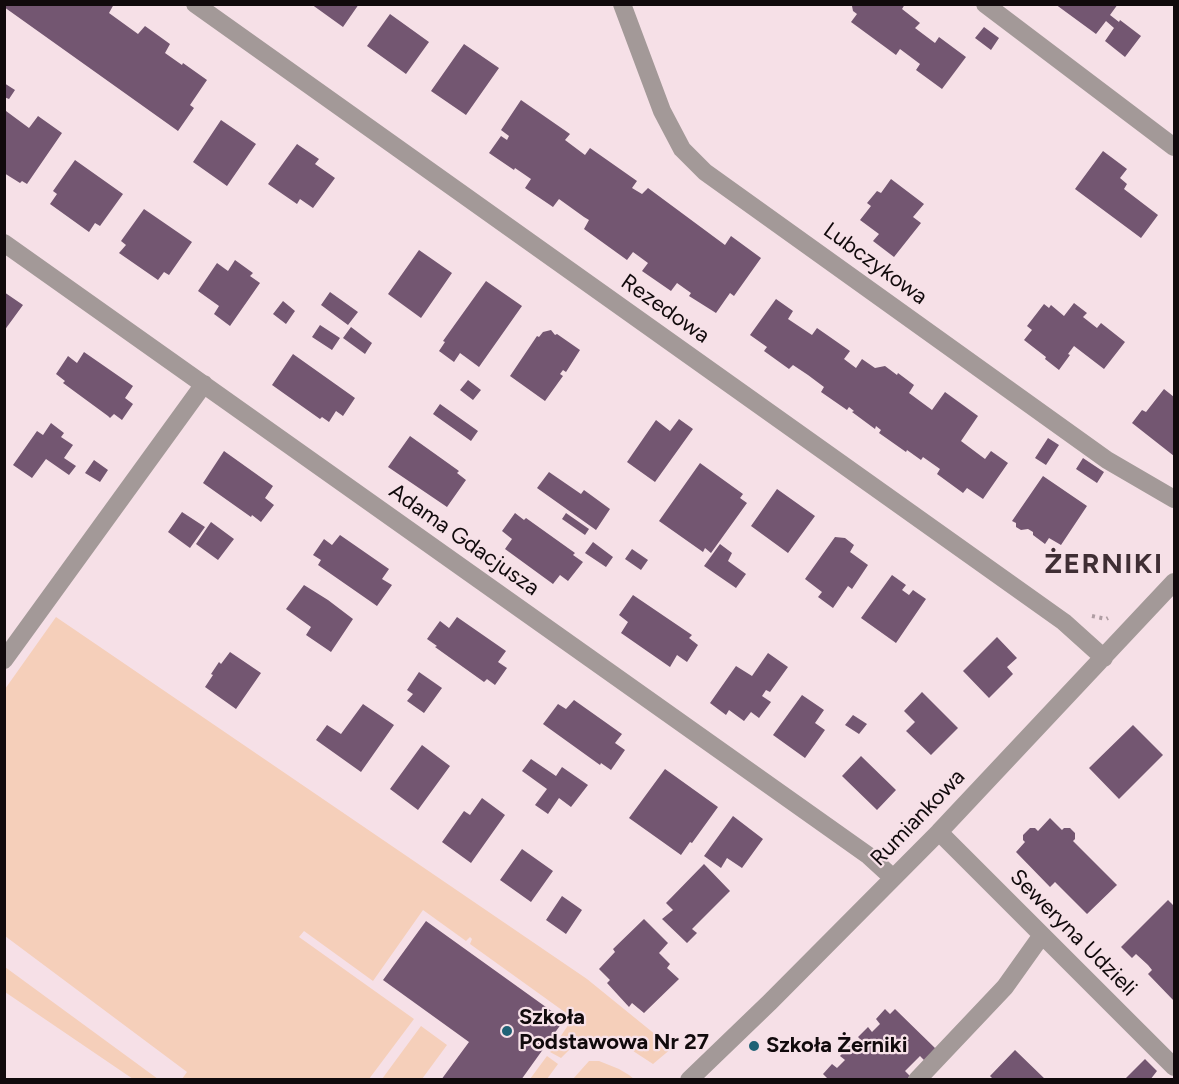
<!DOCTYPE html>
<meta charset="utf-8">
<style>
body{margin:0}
#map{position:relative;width:1179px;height:1084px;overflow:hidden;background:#f6e0e7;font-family:Figtree,sans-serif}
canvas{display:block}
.frame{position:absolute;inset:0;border:6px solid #110a0c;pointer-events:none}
</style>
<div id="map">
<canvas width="1179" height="1084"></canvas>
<div class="frame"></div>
</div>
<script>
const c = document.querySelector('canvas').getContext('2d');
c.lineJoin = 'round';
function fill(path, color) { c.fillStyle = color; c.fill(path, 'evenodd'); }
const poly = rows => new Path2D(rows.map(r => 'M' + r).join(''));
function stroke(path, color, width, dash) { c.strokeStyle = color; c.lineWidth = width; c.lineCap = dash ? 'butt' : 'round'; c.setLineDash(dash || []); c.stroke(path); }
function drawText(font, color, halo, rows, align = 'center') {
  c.font = font + ' Figtree,sans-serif'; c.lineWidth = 4.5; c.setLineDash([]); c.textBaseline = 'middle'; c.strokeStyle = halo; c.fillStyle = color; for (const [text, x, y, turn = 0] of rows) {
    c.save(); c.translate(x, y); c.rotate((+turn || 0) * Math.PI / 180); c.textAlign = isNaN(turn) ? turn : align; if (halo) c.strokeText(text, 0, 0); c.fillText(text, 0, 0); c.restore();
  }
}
const green = poly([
 [56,617,587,979,672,1048,653,1064,630,1049,609,1042,582,1043,570,1049,561,1058,550,1052,573,1018,470,944,472,939,470,937,466,941,423,910,373,981,304,931,299,937,414,1019,369,1079,182,1079,187,1072,5,936,5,689],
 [4,967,5,967,158,1079,133,1079,5,992],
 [421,1026,447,1045,422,1079,382,1079],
 [547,1056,558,1064,547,1079,530,1079],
 [589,1061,599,1061,619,1069,629,1075,634,1079,573,1079]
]);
const building = poly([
 [4,4,114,4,109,13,138,34,145,26,170,44,165,53,182,65,183,63,207,80,190,105,194,108,178,131,4,7],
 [311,4,359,4,343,27],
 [854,4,905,4,902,9,920,23,915,28,935,43,939,37,966,57,942,89,916,70,920,64,900,49,896,55,851,22,857,14,853,11,852,6],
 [1055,4,1118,4,1110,15,1119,22,1120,20,1141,36,1125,57,1105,41,1114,28,1106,21,1096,34],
 [390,14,429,42,406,74,367,46],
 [984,27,999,38,991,50,975,38],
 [464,44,499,68,466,115,431,91],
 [4,83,15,90,9,99,4,97],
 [521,100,570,134,565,140,585,155,590,148,637,181,632,188,642,194,648,188,725,245,731,236,761,258,734,296,730,293,716,313,689,296,691,293,677,283,671,291,642,271,648,263,633,252,627,260,584,229,589,220,584,217,559,199,553,207,525,188,531,179,515,168,514,170,489,153,501,136,507,140,509,136,501,130],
 [6,111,29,128,38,116,62,133,27,184,22,181,20,183,4,173],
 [221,120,256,144,227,186,193,162],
 [297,144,319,159,315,164,335,178,313,208,300,199,297,204,268,184],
 [1103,151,1127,169,1120,178,1127,184,1124,189,1158,215,1141,238,1075,189],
 [75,160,123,194,100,226,95,223,89,232,50,204,57,194,53,191],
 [891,179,924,204,913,217,921,223,894,257,873,241,879,234,860,220,871,206,867,203,877,191,881,193],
 [144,209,192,242,169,275,164,272,158,280,119,253,126,245,121,241],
 [419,250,452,273,421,318,388,294],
 [235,260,253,273,250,276,260,283,230,326,214,314,219,306,198,291,217,263,228,271],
 [486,281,522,306,479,367,460,353,454,362,439,351,445,342,443,341],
 [4,292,23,305,4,331],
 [330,292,358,312,348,325,321,305],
 [776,299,793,311,788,319,812,335,817,328,850,351,844,359,856,368,862,359,875,368,885,366,897,375,898,373,914,385,909,393,932,410,945,392,978,416,961,441,985,459,991,451,1008,463,983,499,967,488,963,493,937,474,940,469,923,457,921,460,907,450,906,452,879,433,881,430,876,426,875,429,852,412,854,411,849,407,847,410,821,392,824,387,808,375,793,365,789,369,764,351,767,347,750,335],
 [283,301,295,311,286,324,273,314],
 [1074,303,1087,313,1083,317,1097,328,1101,323,1125,342,1104,369,1074,346,1068,354,1070,355,1059,370,1045,359,1046,357,1024,340,1032,330,1027,326,1044,304,1049,308,1051,305,1064,316],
 [320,325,340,338,332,350,312,337],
 [351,327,372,343,365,354,343,338],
 [551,330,555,335,557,334,580,350,566,372,563,370,560,374,563,376,545,401,510,376,537,336,539,337,543,332],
 [84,352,133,386,125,398,133,404,122,420,114,414,110,418,108,416,63,383,65,381,56,374,68,356,77,363],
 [293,354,355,398,343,416,336,411,329,422,322,417,320,419,272,385],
 [468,380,481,390,473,400,460,390],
 [1164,389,1174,397,1174,456,1132,423,1142,410,1146,412],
 [440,404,478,431,471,441,433,414],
 [679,419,693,429,655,482,627,462,656,420,670,431],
 [51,423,64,433,61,437,73,445,64,458,76,466,69,475,46,459,32,478,13,465,37,431,43,435],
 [410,436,459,471,457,473,466,480,447,507,388,467],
 [1048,438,1059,445,1046,465,1035,458],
 [224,451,273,486,265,498,274,505,261,522,252,515,251,517,203,483],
 [1083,458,1104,472,1097,483,1076,469],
 [94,460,108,470,100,482,85,473],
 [700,463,743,494,740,498,747,503,711,553,705,548,703,552,659,521],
 [549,472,581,494,584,490,610,509,596,530,537,488],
 [1043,476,1087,506,1061,545,1049,538,1045,544,1033,535,1033,532,1028,529,1021,530,1016,527,1016,523,1012,521],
 [777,489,815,516,788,553,751,526],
 [182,512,205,527,190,548,168,532],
 [515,513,524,520,526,518,575,553,573,555,583,562,568,581,560,575,553,584,505,549,512,539,502,531],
 [566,513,589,529,585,535,562,519],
 [211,522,234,539,218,560,196,544],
 [340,535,389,569,382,579,392,585,377,606,318,565,321,560,313,555,324,539,332,545],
 [835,537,845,538,854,545,850,552,868,565,852,589,848,586,833,608,818,597,822,592,805,579],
 [593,542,613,557,606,567,585,553],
 [720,544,732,553,728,561,746,574,736,588,704,566],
 [632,549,648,560,641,570,625,559],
 [892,575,906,585,902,590,909,595,913,590,926,599,896,643,861,618],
 [304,585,328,600,353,619,331,652,306,635,311,627,286,609],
 [633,595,692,635,689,638,698,645,687,662,677,655,670,667,621,633,628,622,619,615],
 [457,617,506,651,498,662,507,668,495,685,487,679,484,682,435,647,437,646,427,639,440,621,449,628],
 [997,637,1017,658,1007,667,1013,674,989,698,963,671],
 [230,652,261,673,236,709,205,687,213,675,211,674,219,662,221,664],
 [768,653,788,667,770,692,766,690,762,696,771,702,759,718,751,712,744,721,729,710,726,715,710,703,736,666,752,676],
 [419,672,442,688,424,713,407,701,413,694,407,690],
 [922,692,958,728,931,755,906,731,915,722,904,711],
 [802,695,824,710,815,723,825,730,805,758,773,735],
 [574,700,622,734,615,743,625,750,611,770,601,763,600,765,543,724,558,704,566,709],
 [363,704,394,725,361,772,316,740,327,725,341,734],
 [853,715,867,724,859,734,845,725],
 [1133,725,1163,755,1119,799,1089,768],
 [422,745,450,766,418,810,390,789],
 [861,756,896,790,877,810,842,776],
 [531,759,556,776,562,767,588,785,571,807,559,798,548,814,535,805,547,789,522,771],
 [665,769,718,807,692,843,690,842,681,855,629,818],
 [482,798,505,815,471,863,442,842,464,811,470,815],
 [733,816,763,839,742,868,727,858,721,868,704,856],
 [1050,818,1062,830,1064,828,1070,828,1075,833,1075,839,1073,841,1117,885,1087,914,1055,882,1050,887,1016,852,1025,842,1023,840,1023,835,1030,828,1035,828,1038,831],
 [522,849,553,871,531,902,500,880],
 [704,864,730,891,692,929,697,933,687,943,662,919,673,910,666,903],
 [562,896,582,910,566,934,546,920],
 [1168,900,1173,905,1174,903,1174,1001,1148,974,1152,970,1148,965,1136,954,1132,958,1121,947],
 [644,919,668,943,659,953,670,964,667,968,679,979,644,1013,632,1003,629,1007,607,983,610,980,599,969,615,952,613,949],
 [426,921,564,1020,521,1080,441,1080,469,1042,383,980],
 [885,1009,890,1014,895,1009,936,1049,925,1061,920,1056,905,1071,910,1076,906,1080,826,1080,827,1078,823,1074,832,1064,837,1068,845,1060,840,1056,850,1045,855,1050,863,1042,858,1037,868,1027,872,1032,880,1024,876,1019],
 [1015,1050,1046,1080,994,1080,990,1076],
 [1145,1059,1157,1071,1150,1080,1124,1080]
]);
const path = poly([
 [1092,616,1106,619,1108,618]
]);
const minor = poly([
 [195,4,1064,622,1104,658],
 [622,4,662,111,682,149,705,172,1107,460,1174,499],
 [985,4,1174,147],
 [4,243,869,856,893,878],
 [4,660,204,384],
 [939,832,1174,1067],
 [689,1080,770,1002,939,832,1174,582],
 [917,1080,1005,987,1042,935]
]);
const markers = [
 [507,1031,6,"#206276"],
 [754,1046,6,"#206276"]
];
const streetNames = [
 ["Lubczykowa",875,264,36],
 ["Rezedowa",665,309,35],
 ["Adama Gdacjusza",464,540,35],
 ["Rumiankowa",918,818,-46],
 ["Seweryna Udzieli",1073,933,45]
];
const poiNames = [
 ["Szkoła",519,1018],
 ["Podstawowa Nr 27",519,1043],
 ["Szkoła Żerniki",766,1046]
];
const districtNames = [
 ["ŻERNIKI",1104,565]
];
fill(green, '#f5cfba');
fill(building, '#735671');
stroke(path, '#af9da3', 4, [3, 4.5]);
stroke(minor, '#a39998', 18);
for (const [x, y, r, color] of markers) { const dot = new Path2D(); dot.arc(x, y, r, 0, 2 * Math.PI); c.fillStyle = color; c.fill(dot); stroke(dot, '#f6e0e7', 2); }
drawText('22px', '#110a0c', '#f6e0e7', streetNames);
drawText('bold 22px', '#110a0c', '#f6e0e7', poiNames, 'left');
c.letterSpacing = '1.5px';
drawText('bold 28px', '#3f2e34', '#f6e0e7', districtNames);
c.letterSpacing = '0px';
</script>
